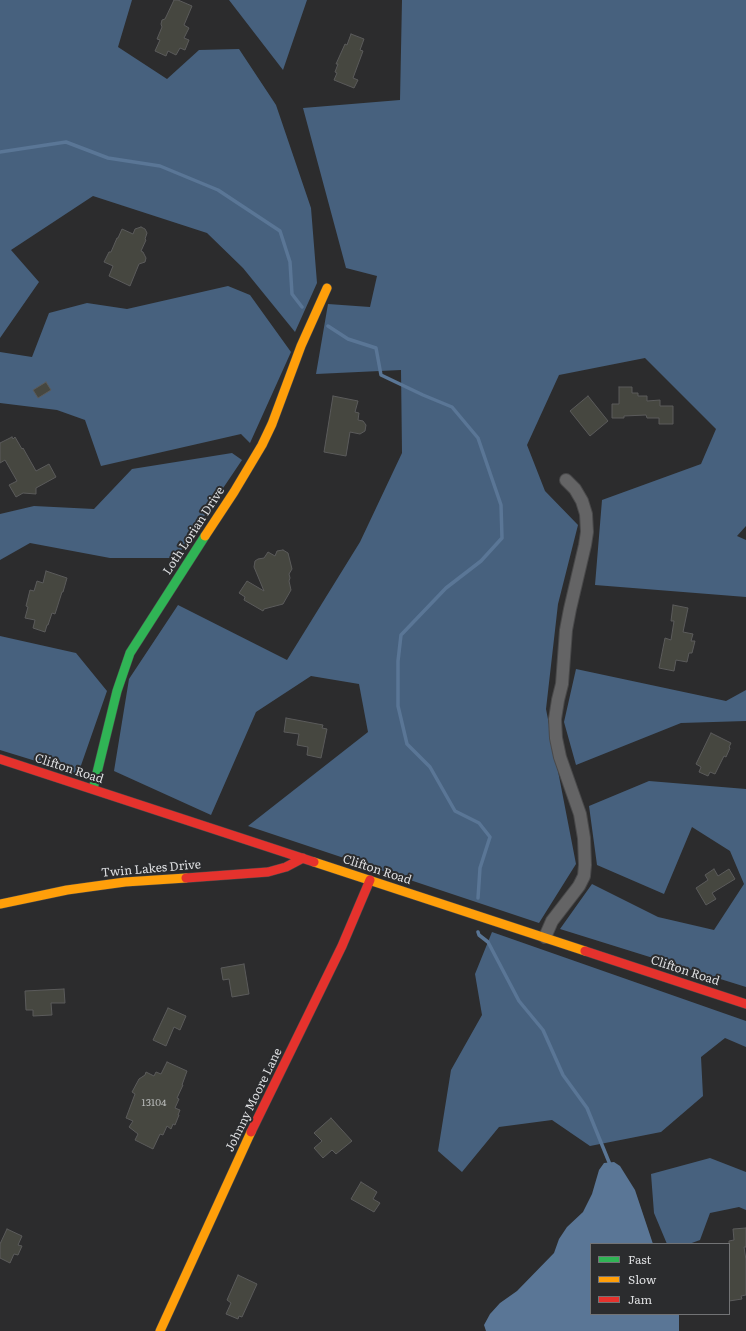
<!DOCTYPE html>
<style>
body{margin:0}
#map{position:relative;width:746px;height:1331px;overflow:hidden;background:#2c2c2d;font-family:Literata,serif}
canvas{display:block}
.legend{position:absolute;left:590px;top:1243px;width:140px;height:72px;box-sizing:border-box;background:#2b2c2e;border:1px solid #727375;margin:0;padding:5px 7px;list-style:none;font-size:12px;color:#dcdddf}
.legend li{display:flex;align-items:center;gap:8px;height:20px}
.legend b{width:20px;border:1px solid #727375}
</style>
<div id="map">
<canvas width="746" height="1331"></canvas>
<ul class="legend">
<li><b style="height:5px;background:#30b455"></b>Fast</li>
<li><b style="height:5px;background:#ff9f0a"></b>Slow</li>
<li><b style="height:5px;background:#e5322d"></b>Jam</li>
</ul>
</div>
<script>
const c = document.querySelector('canvas').getContext('2d');
c.lineJoin = 'round';
function fill(path, color) { c.fillStyle = color; c.fill(path, 'evenodd'); }
const poly = rows => new Path2D(rows.map(r => 'M' + r).join(''));
function stroke(path, color, width, dash) { c.strokeStyle = color; c.lineWidth = width; c.lineCap = dash ? 'butt' : 'round'; c.setLineDash(dash || []); c.stroke(path); }
function drawText(font, color, halo, rows, align = 'center') {
  c.font = font + ' Literata,serif'; c.lineWidth = 4; c.setLineDash([]); c.textBaseline = 'middle'; c.strokeStyle = halo; c.fillStyle = color; for (const [text, x, y, turn = 0] of rows) {
    c.save(); c.translate(x, y); c.rotate((+turn || 0) * Math.PI / 180); c.textAlign = isNaN(turn) ? turn : align; if (halo) c.strokeText(text, 0, 0); c.fillText(text, 0, 0); c.restore();
  }
}
const forest = poly([
 [0,0,132,0,118,47,167,79,199,50,239,49,276,105,311,208,317,283,295,332,243,268,207,233,93,196,11,250,39,282,0,338],
 [229,0,307,0,283,70],
 [402,0,746,0,746,526,737,536,746,540,746,597,595,585,602,500,701,464,716,429,645,358,559,375,527,445,545,491,578,525,558,604,546,709,576,864,539,923,248,826,368,732,359,684,311,676,256,712,211,815,114,771,129,679,178,605,287,660,360,542,402,453,401,370,316,374,328,304,370,307,377,276,346,268,303,108,400,100],
 [228,286,250,295,291,352,250,443,241,434,101,466,85,420,57,410,0,403,0,352,32,357,49,313,87,303,127,309],
 [232,453,242,460,176,558,110,558,30,543,0,560,0,514,34,506,94,509,132,469],
 [0,636,76,653,107,691,78,774,0,750],
 [576,669,726,701,746,690,746,721,681,723,576,765,564,722],
 [649,781,746,789,746,987,560,929,592,884,658,917,714,930,744,884,730,851,692,827,664,894,597,865,589,806],
 [492,932,746,1021,746,1047,725,1038,701,1057,703,1096,661,1132,590,1146,552,1120,499,1127,462,1172,438,1151,451,1070,482,1015,475,974],
 [710,1158,746,1172,746,1210,739,1207,710,1213,700,1240,689,1244,667,1244,654,1213,651,1174]
]);
const water = poly([
 [614,1162,620,1166,635,1190,653,1244,591,1244,591,1314,679,1314,679,1331,486,1331,484,1325,490,1314,500,1303,517,1291,554,1253,559,1239,567,1227,583,1212,592,1194,599,1170,604,1163]
]);
const stream = poly([
 [0,152,66,142,108,158,160,166,218,190,280,231,290,262,292,294,302,307],
 [328,326,348,339,376,348,381,375,423,395,452,407,478,438,501,505,502,538,481,561,446,588,401,635,398,661,398,706,407,744,430,767,455,811,479,823,490,837,480,868,478,898],
 [478,932,479,935,488,942,519,1001,543,1030,563,1075,587,1108,611,1167]
]);
const building = poly([
 [174,0,178,0,192,6,184,25,189,28,184,38,189,40,185,50,180,48,176,55,168,51,166,56,155,51,160,40,157,39,162,27,161,24,162,20,165,19,174,0],
 [351,34,364,39,360,50,363,51,353,78,358,80,354,88,334,80,337,73,335,72,338,64,336,64,345,44,347,45,351,34],
 [141,227,145,229,147,233,145,239,146,240,141,251,143,252,146,258,145,262,139,264,130,286,109,276,113,266,104,262,109,252,111,252,117,238,118,238,122,229,133,234,135,229,141,227],
 [46,382,51,390,38,398,33,390,46,382],
 [619,387,632,387,632,393,638,393,638,396,647,396,647,401,660,400,660,406,673,406,673,424,659,424,659,418,647,418,646,415,624,416,624,418,612,418,612,404,619,404,619,387],
 [333,396,358,401,355,412,359,413,358,420,363,421,366,425,365,431,360,434,350,432,346,456,324,452,333,396],
 [588,396,608,421,590,436,570,411,588,396],
 [12,437,13,439,15,437,22,449,23,448,36,471,49,464,56,477,36,488,36,494,23,493,16,497,9,485,17,481,5,460,0,463,0,443,12,437],
 [283,550,288,553,292,569,289,574,290,578,289,581,291,590,283,604,264,609,263,611,244,600,245,597,239,593,247,581,264,591,254,567,255,561,258,559,264,558,268,552,275,556,277,551,283,550],
 [46,571,67,578,63,592,62,592,55,614,52,613,48,625,47,625,45,632,33,628,35,620,25,618,28,607,26,606,30,590,34,591,37,581,43,583,46,571],
 [673,605,688,608,683,632,693,634,691,641,695,641,692,653,689,653,687,662,676,660,674,671,659,668,665,638,671,640,674,621,671,621,673,605],
 [286,718,323,725,322,728,327,729,321,758,307,755,308,747,297,745,299,734,284,732,286,718],
 [711,733,731,743,729,747,730,748,726,757,724,756,715,774,710,772,708,776,699,772,701,767,696,764,711,733],
 [714,869,718,876,729,869,735,879,712,893,716,899,706,905,696,888,708,880,705,875,714,869],
 [244,964,249,994,232,997,229,979,223,980,221,968,244,964],
 [64,989,65,1003,51,1003,52,1015,33,1016,33,1010,26,1010,25,991,64,989],
 [168,1008,186,1016,180,1030,174,1027,166,1046,153,1040,168,1008],
 [167,1062,187,1071,182,1085,183,1085,177,1098,179,1099,175,1108,180,1110,178,1115,179,1115,175,1125,173,1124,171,1129,167,1126,163,1135,160,1134,153,1149,135,1140,138,1134,129,1127,133,1121,126,1118,135,1094,132,1092,139,1079,145,1075,146,1072,154,1076,156,1072,161,1074,167,1062],
 [331,1118,352,1141,336,1154,332,1150,323,1158,314,1148,322,1141,314,1133,331,1118],
 [361,1182,377,1192,373,1199,380,1203,374,1212,351,1199,361,1182],
 [746,1228,746,1247,744,1247,746,1260,746,1295,741,1296,742,1299,729,1301,729,1241,734,1240,733,1229,746,1228],
 [7,1229,22,1236,18,1245,22,1246,18,1255,14,1254,10,1263,0,1258,0,1244,7,1229],
 [238,1275,257,1284,242,1317,239,1316,238,1319,226,1314,231,1303,227,1300,238,1275]
]);
const street = poly([
 [545,937,552,921,579,886,584,876,585,865,584,838,580,814,560,757,556,738,555,719,558,700,562,684,566,630,570,609,585,545,587,532,586,514,582,501,575,489,566,480]
]);
const fast = poly([
 [93,789,117,691,130,653,205,536]
]);
const slow = poly([
 [205,536,234,492,262,445,272,424,301,346,327,288],
 [314,862,585,951],
 [0,904,67,890,125,882,186,878],
 [160,1331,251,1132]
]);
const jam = poly([
 [0,759,314,862],
 [186,878,268,872,286,867,303,858],
 [585,951,746,1004],
 [251,1132,342,946,370,880]
]);
const numberNames = [
 ["13104",154,1103]
];
const streetNames = [
 ["Loth Lorian Drive",194,531,-57],
 ["Clifton Road",69,769,18],
 ["Twin Lakes Drive",151,869,-5],
 ["Clifton Road",377,870,18],
 ["Clifton Road",685,971,18],
 ["Johnny Moore Lane",254,1100,-64]
];
fill(forest, '#47617e');
fill(water, '#5a7696');
stroke(stream, '#5a7696', 3.5);
fill(building, '#464740');
stroke(building, '#5b5b5b', 1);
stroke(street, '#49494a', 14);
stroke(fast, '#49494a', 10);
stroke(slow, '#49494a', 10);
stroke(jam, '#49494a', 10);
stroke(street, '#646465', 12);
stroke(fast, '#30b455', 9);
stroke(slow, '#ff9f0a', 9);
stroke(jam, '#e5322d', 9);
drawText('10px', '#b6b8b7', null, numberNames);
drawText('12px', '#dcdddf', '#2b2c2e', streetNames);
</script>
